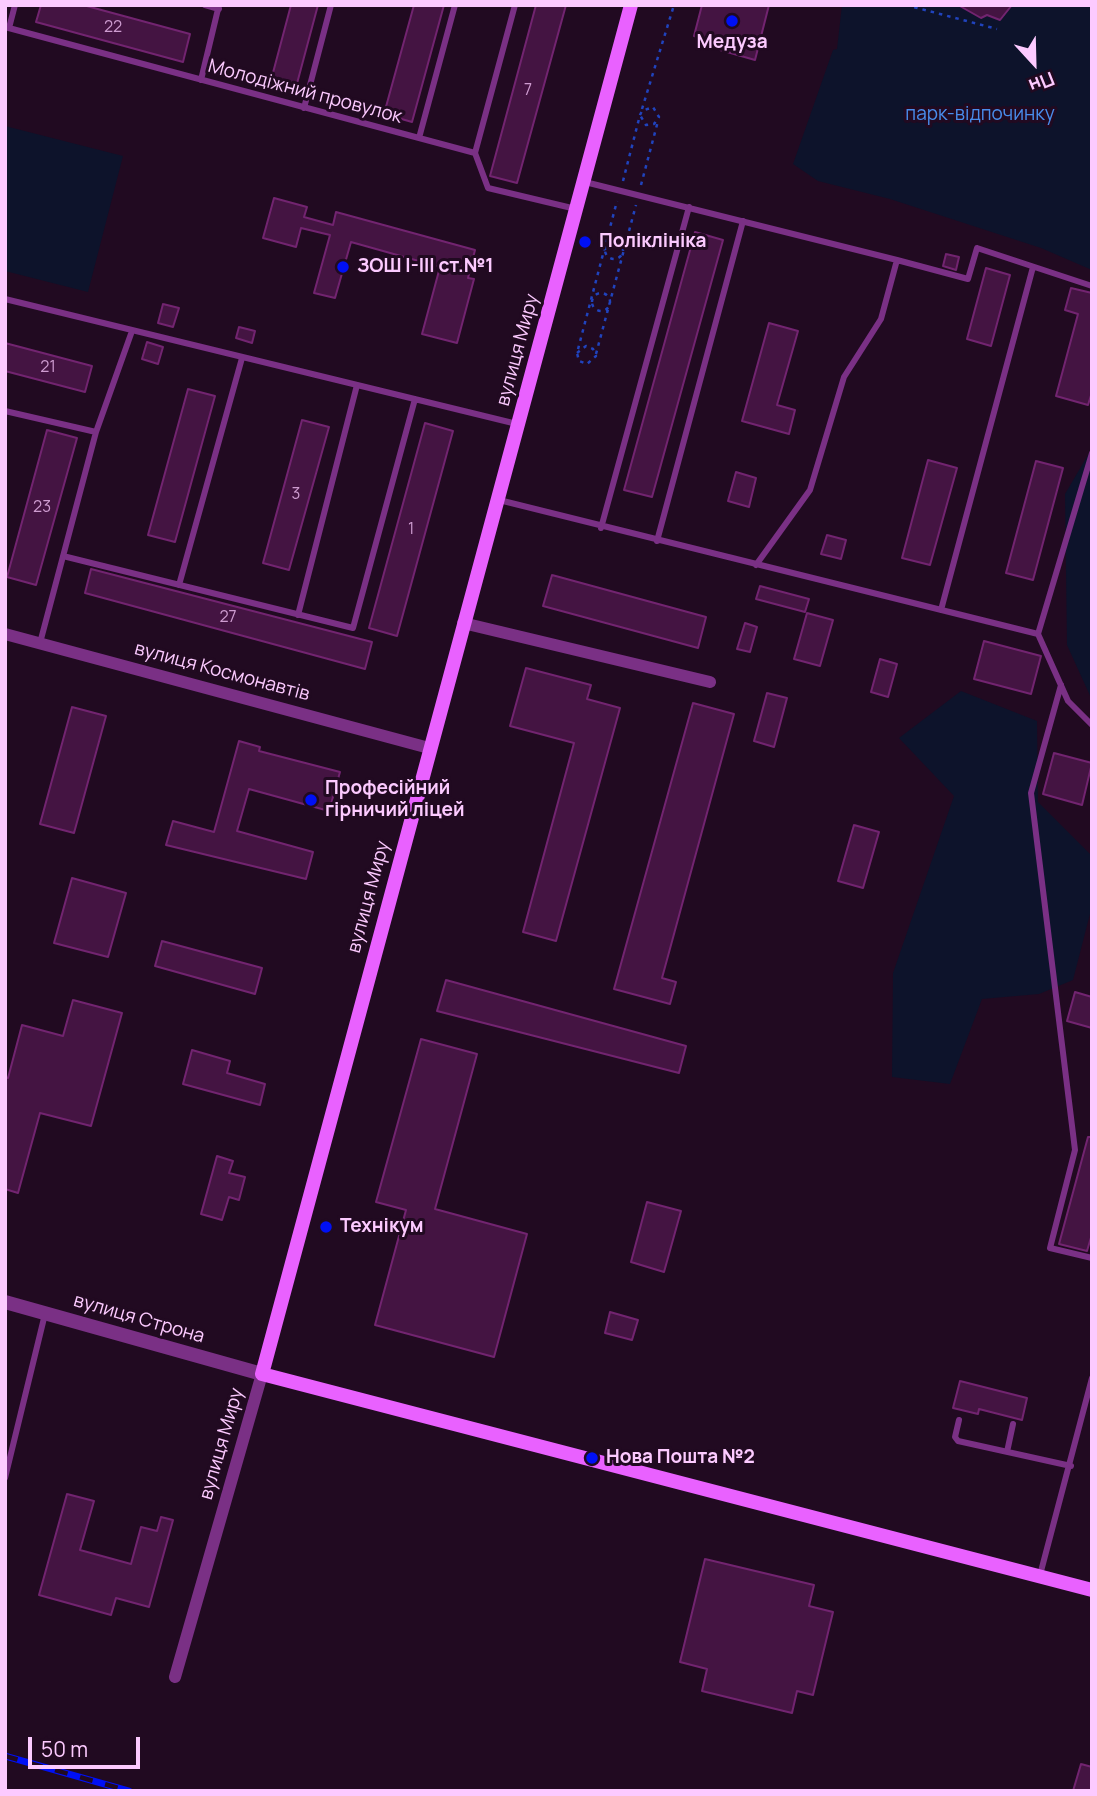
<!DOCTYPE html>
<meta charset="utf-8">
<style>
body{margin:0}
#map{position:relative;width:1097px;height:1796px;overflow:hidden;background:#210a21;font-family:Manrope,sans-serif}
canvas{display:block}
.frame{position:absolute;inset:0;border:7px solid #fccaff;pointer-events:none}
.north{position:absolute;left:999px;top:28px;width:70px;height:70px;-webkit-text-stroke:5px #210a21;paint-order:stroke;rotate:158deg;font-size:19px;font-weight:700;line-height:28px;text-align:center;color:#fccaff}
.north::after{content:'';display:block;margin:auto;width:24px;height:32px;background:#fccaff;clip-path:polygon(50% 0,100% 100%,50% 72%,0 100%)}
.scale{position:absolute;left:28px;top:1737px;width:112px;height:32px;box-sizing:border-box;border:4px solid #fccaff;border-top:0;padding-left:9px;font-size:21px;line-height:24px;white-space:nowrap;color:#fccaff;-webkit-text-stroke:5px #210a21;paint-order:stroke}
</style>
<div id="map">
<canvas width="1097" height="1796"></canvas>
<div class="frame"></div>
<div class="north">Пн</div>
<div class="scale">50 m</div>
</div>
<script>
const c = document.querySelector('canvas').getContext('2d');
c.lineJoin = 'round';
function fill(path, color) { c.fillStyle = color; c.fill(path, 'evenodd'); }
const poly = rows => new Path2D(rows.map(r => 'M' + r).join(''));
function stroke(path, color, width, dash) { c.strokeStyle = color; c.lineWidth = width; c.lineCap = dash ? 'butt' : 'round'; c.setLineDash(dash || []); c.stroke(path); }
function drawText(font, color, halo, rows, align = 'center') {
  c.font = font + ' Manrope,sans-serif'; c.lineWidth = 6; c.setLineDash([]); c.textBaseline = 'middle'; c.strokeStyle = halo; c.fillStyle = color; for (const [text, x, y, turn = 0] of rows) {
    c.save(); c.translate(x, y); c.rotate((+turn || 0) * Math.PI / 180); c.textAlign = isNaN(turn) ? turn : align; if (halo) c.strokeText(text, 0, 0); c.fillText(text, 0, 0); c.restore();
  }
}
const green = poly([
 [842,5,1092,5,1092,270,1041,248,890,199,818,181,793,164,833,50,837,49],
 [5,126,123,156,88,292,5,271],
 [1092,448,1092,700,1067,645,1065,494],
 [961,691,1037,721,1038,802,1092,856,1092,906,1073,980,1039,994,982,999,950,1084,892,1077,893,973,954,796,899,738]
]);
const building = poly([
 [41,5,83,5,190,34,183,62,36,22,41,5],
 [291,5,318,5,295,91,270,84,291,5],
 [414,5,444,5,412,122,384,114,414,5],
 [536,5,566,5,517,183,490,176,536,5],
 [702,5,769,5,755,60,720,50,722,44,694,36,702,5],
 [958,5,1012,5,1000,20,987,15,981,18,958,5],
 [274,198,307,207,304,217,333,225,336,212,475,250,468,278,474,279,457,343,422,334,440,267,351,242,335,298,314,293,330,235,301,228,296,247,263,238,274,198],
 [695,232,723,240,652,497,624,490,695,232],
 [946,254,959,257,956,270,943,266,946,254],
 [986,268,1010,275,991,346,967,339,986,268],
 [1071,288,1092,293,1092,392,1088,405,1056,396,1078,314,1065,310,1071,288],
 [163,304,179,308,173,327,158,323,163,304],
 [769,323,798,331,777,405,795,410,789,434,742,421,769,323],
 [239,327,255,331,252,343,236,338,239,327],
 [147,342,163,347,158,364,142,359,147,342],
 [5,343,92,366,85,392,5,371,5,343],
 [188,389,215,396,175,542,148,535,188,389],
 [302,420,329,427,289,570,263,563,302,420],
 [425,423,453,431,397,636,369,628,425,423],
 [47,430,77,438,36,585,7,577,47,430],
 [928,460,957,468,930,565,902,558,928,460],
 [1036,461,1063,468,1033,580,1006,573,1036,461],
 [736,472,756,478,749,507,728,501,736,472],
 [827,535,846,540,841,559,821,554,827,535],
 [91,569,372,642,365,669,85,593,91,569],
 [552,575,706,617,698,648,543,606,552,575],
 [760,586,809,599,805,612,756,599,760,586],
 [807,613,833,620,820,666,794,659,807,613],
 [745,623,757,627,750,652,737,649,745,623],
 [984,641,1041,656,1031,694,974,679,984,641],
 [880,659,897,664,888,697,871,692,880,659],
 [526,668,591,685,587,699,620,708,556,941,523,932,574,743,510,726,526,668],
 [767,693,787,698,774,747,754,741,767,693],
 [693,703,734,714,662,978,676,982,670,1004,614,989,693,703],
 [72,707,106,716,74,833,40,824,72,707],
 [239,741,260,747,259,751,340,772,329,811,249,789,237,831,313,852,306,879,166,845,173,821,214,832,239,741],
 [1054,753,1092,763,1082,805,1043,794,1054,753],
 [854,825,879,832,863,888,838,881,854,825],
 [72,878,126,893,108,957,54,943,72,878],
 [162,941,262,968,255,994,155,966,162,941],
 [446,980,686,1046,679,1073,437,1011,446,980],
 [1075,992,1092,997,1092,1028,1067,1021,1075,992],
 [73,1000,122,1013,91,1126,40,1113,18,1193,5,1189,5,1077,8,1078,22,1025,63,1036,73,1000],
 [421,1039,477,1054,435,1209,527,1234,494,1357,375,1325,406,1210,376,1202,421,1039],
 [192,1050,230,1061,227,1073,265,1084,260,1105,183,1084,192,1050],
 [1088,1137,1092,1137,1092,1234,1087,1251,1059,1244,1088,1137],
 [217,1156,233,1161,229,1173,245,1177,239,1200,229,1197,222,1220,201,1214,217,1156],
 [647,1202,681,1211,664,1272,631,1262,647,1202],
 [610,1312,638,1320,632,1340,605,1333,610,1312],
 [960,1381,1027,1398,1022,1420,979,1409,978,1414,953,1408,960,1381],
 [67,1494,94,1501,80,1550,131,1564,141,1527,157,1531,161,1517,173,1520,149,1607,116,1598,111,1615,39,1595,67,1494],
 [705,1559,814,1585,809,1606,833,1612,813,1695,797,1691,792,1713,702,1691,707,1669,680,1662,705,1559],
 [1081,1764,1092,1767,1092,1791,1073,1791,1081,1764]
]);
const path = poly([
 [906,5,997,29],
 [642,109,674,5],
 [623,181,640,115,642,111,653,107,659,117,654,124,646,125,640,115],
 [641,185,658,121],
 '605 250a9 9 0 1 1 18 0a9 9 0 1 1-18 0Z',
 '592 302a9 9 0 1 1 18 0a9 9 0 1 1-18 0Z',
 [577,353,586,346,593,349,596,356,587,364,579,361,577,353,617,201],
 [596,354,636,205]
]);
const service = poly([
 [205,5,219,9],
 [5,27,475,153,488,188,576,209],
 [9,28,15,5],
 [201,80,219,5],
 [304,108,331,5],
 [419,138,455,5],
 [475,153,515,5],
 [585,182,897,260,881,319,844,377,810,490,756,565],
 [897,260,968,279,977,248,1092,286],
 [5,299,517,424],
 [5,411,96,432,40,643],
 [96,432,132,331],
 [1092,453,1038,634,1068,701,1092,725],
 [499,500,1038,634],
 [601,528,689,207],
 [657,541,743,221],
 [63,556,353,628,415,399],
 [179,585,242,358],
 [941,610,1033,267],
 [298,615,357,385],
 [1061,685,1031,793,1075,1150,1050,1248,1092,1258],
 [959,1420,955,1437,958,1441,1071,1466],
 [1007,1452,1013,1424],
 [5,1478,45,1314],
 [1040,1575,1092,1378]
]);
const minor = poly([
 [463,623,710,682],
 [5,634,429,748],
 [175,1677,262,1374]
]);
const tertiary = poly([
 [5,1302,262,1374]
]);
const secondary = poly([
 [631,5,262,1374,1092,1590]
]);
const rail = poly([
 [5,1756,129,1791]
]);
const markers = [
 [732,21,7,"#0010f5"],
 [585,242,7,"#0010f5"],
 [343,267,7,"#0010f5"],
 [311,800,7,"#0010f5"],
 [326,1227,7,"#0010f5"],
 [592,1458,7,"#0010f5"]
];
const numberNames = [
 ["22",113,28],
 ["7",528,91],
 ["21",48,368],
 ["3",296,495],
 ["23",42,508],
 ["1",411,530],
 ["27",228,618]
];
const poiNames = [
 ["Медуза",732,43,"center"],
 ["Поліклініка",599,242],
 ["ЗОШ I-III ст.№1",357,267],
 ["Професійний",325,789],
 ["гірничий ліцей",325,811],
 ["Технікум",340,1227],
 ["Нова Пошта №2",606,1458]
];
const streetNames = [
 ["Молодіжний провулок",305,92,15],
 ["вулиця Миру",518,350,-75],
 ["вулиця Космонавтів",222,672,15],
 ["вулиця Миру",369,897,-75],
 ["вулиця Строна",139,1319,16],
 ["вулиця Миру",222,1444,-74]
];
const parkNames = [
 ["парк-відпочинку",980,115]
];
fill(green, '#0d132b');
fill(building, '#441442');
stroke(building, '#722470', 2);
stroke(path, '#2043bd', 2.5, [3.5, 5]);
stroke(service, '#7a3085', 6);
stroke(minor, '#7a3085', 12);
stroke(tertiary, '#7a3085', 14);
stroke(secondary, '#e961ff', 14);
stroke(rail, '#0010f5', 7);
stroke(rail, '#210a21', 4.5, [13]);
for (const [x, y, r, color] of markers) { const dot = new Path2D(); dot.arc(x, y, r, 0, 2 * Math.PI); c.fillStyle = color; c.fill(dot); stroke(dot, '#210a21', 2.5); }
drawText('16px', '#ce9cd0', null, numberNames);
drawText('bold 19px', '#fccaff', '#210a21', poiNames, 'left');
drawText('19px', '#fccaff', '#210a21', streetNames);
drawText('19px', '#498dec', '#210a21', parkNames);
</script>
